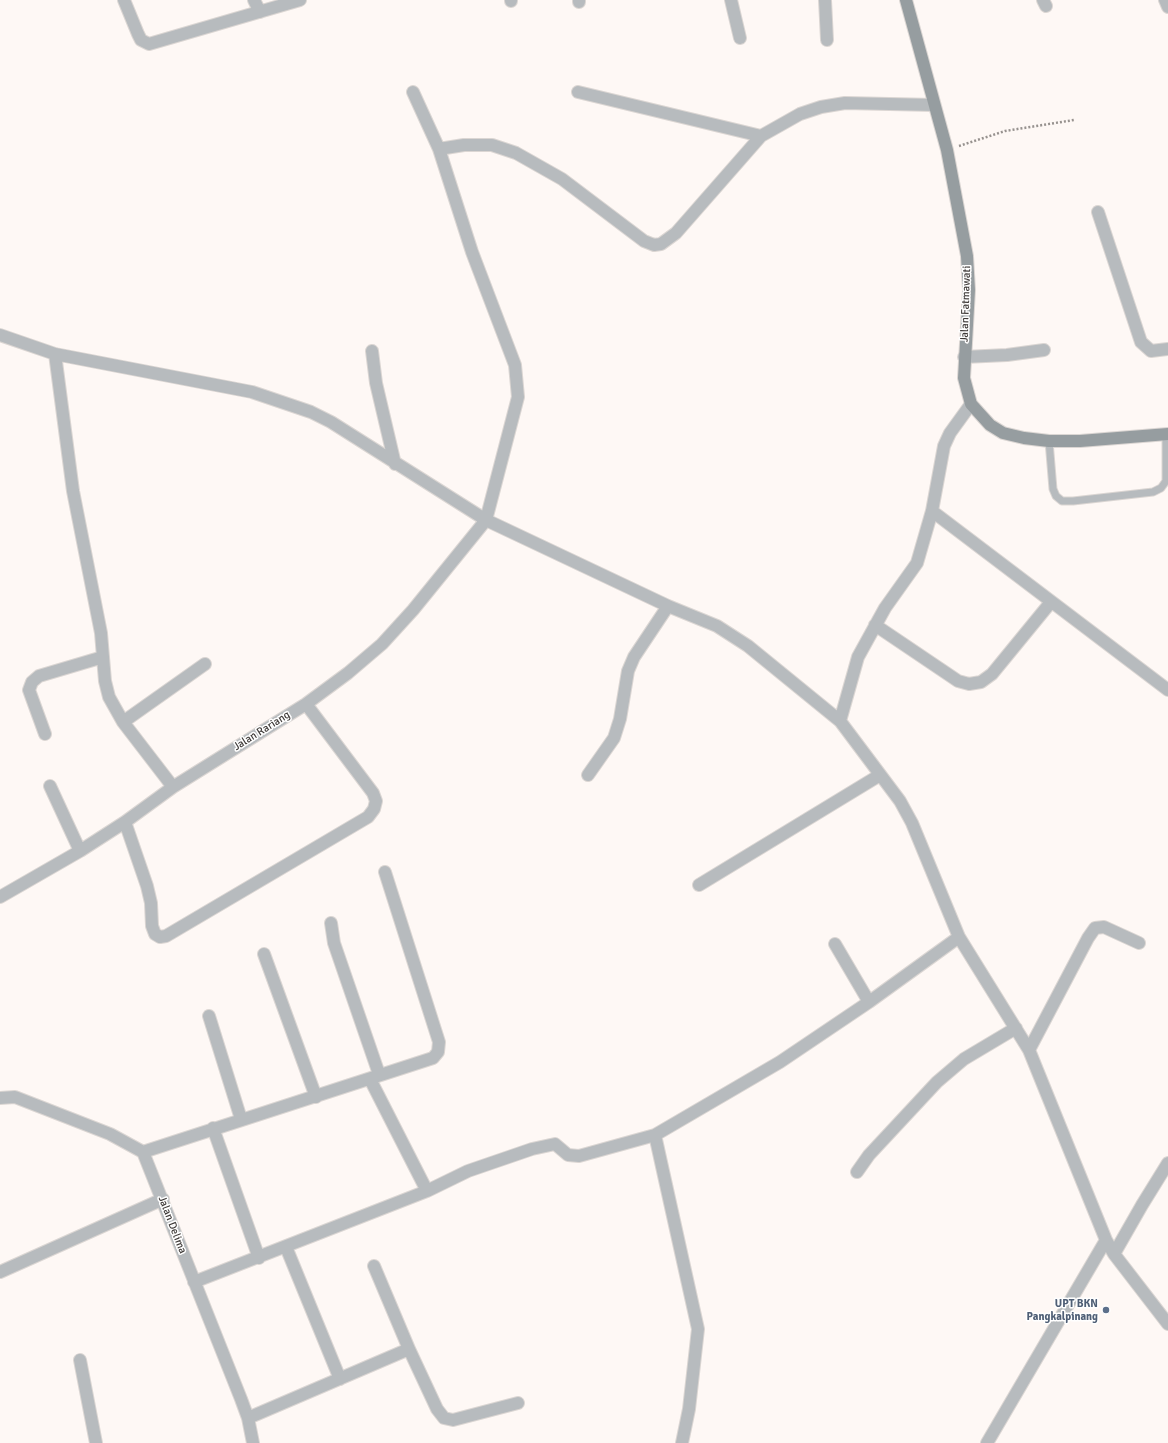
<!DOCTYPE html>
<style>
body{margin:0}
canvas{display:block;background:#fef8f5}
</style>
<canvas width="1168" height="1443"></canvas>
<script>
const c = document.querySelector('canvas').getContext('2d');
c.lineJoin = 'round';
const poly = rows => new Path2D(rows.map(r => 'M' + r).join(''));
function stroke(path, color, width, dash) { c.strokeStyle = color; c.lineWidth = width; c.lineCap = dash ? 'butt' : 'round'; c.setLineDash(dash || []); c.stroke(path); }
function drawText(font, color, halo, rows, align = 'center') {
  c.font = font + ' Signika,sans-serif'; c.lineWidth = 3; c.setLineDash([]); c.textBaseline = 'middle'; c.strokeStyle = halo; c.fillStyle = color; for (const [text, x, y, turn = 0] of rows) {
    c.save(); c.translate(x, y); c.rotate((+turn || 0) * Math.PI / 180); c.textAlign = isNaN(turn) ? turn : align; if (halo) c.strokeText(text, 0, 0); c.fillText(text, 0, 0); c.restore();
  }
}
const path = poly([
 [959,146,1005,131,1074,120]
]);
const lane = poly([
 [1049,441,1053,489,1056,496,1062,501,1073,501,1153,492,1161,488,1166,481,1166,434]
]);
const street = poly([
 [124,0,138,34,141,40,149,44,300,0],
 [254,0,260,12],
 [511,0,511,1],
 [579,0,579,2],
 [731,0,740,38],
 [825,0,827,40],
 [1043,0,1046,6],
 [1165,0,1168,7],
 [578,92,761,136],
 [439,149,464,145,492,145,516,153,562,179,644,241,654,245,661,244,676,233,761,136,800,114,821,107,845,103,934,105],
 [1098,212,1141,342,1151,351,1168,349],
 [0,335,55,354,252,392,311,412,331,422,486,520,668,606,717,626,748,646,840,721,900,801,912,823,959,937,1029,1050,1106,1240,1114,1254],
 [372,351,376,383,395,464],
 [55,354,73,491,101,633,105,681,109,697,123,722,173,787],
 [964,357,1007,355,1044,350],
 [932,511,1168,690],
 [875,625,958,681,969,684,981,682,992,674,1051,602],
 [840,721,858,657,885,608,917,563,932,511,944,446,950,433,971,404],
 [123,722,205,664],
 [45,734,29,690,32,682,39,676,103,657],
 [588,775,614,738,620,719,628,671,634,657,668,606],
 [50,786,80,851],
 [125,822,147,886,151,903,152,926,155,934,160,937,166,936,368,817,374,809,376,801,373,793,306,704],
 [699,885,880,775],
 [0,897,80,851,125,822,173,787,306,704,348,673,382,644,413,610,486,520,518,397,515,365,472,252,439,149,413,92],
 [331,923,334,943,379,1074],
 [835,944,869,1002],
 [264,954,316,1097],
 [209,1016,241,1119],
 [1029,1050,1088,938,1095,928,1104,927,1139,943],
 [370,1079,427,1191],
 [0,1098,15,1097,110,1134,143,1152,241,1399,248,1418,253,1443],
 [213,1128,259,1258],
 [655,1135,698,1329,689,1409,682,1443],
 [143,1152,433,1058,438,1052,439,1042,385,872],
 [1168,1163,1142,1205,1114,1254,1168,1324],
 [857,1172,869,1155,937,1082,964,1059,1016,1028],
 [286,1247,340,1379],
 [374,1266,409,1349],
 [0,1272,163,1199],
 [194,1282,427,1191,468,1171,532,1149,555,1144,568,1155,579,1156,655,1135,780,1062,869,1002,959,937],
 [80,1360,96,1443],
 [248,1418,409,1349,437,1409,444,1418,453,1420,518,1403],
 [987,1443,1106,1240]
]);
const secondary = poly([
 [906,0,947,150,967,256,969,290,964,378,971,404,990,425,1003,433,1024,438,1049,441,1080,441,1168,434]
]);
const markers = [
 [1106,1310,4,"#5c6f8a"]
];
const streetNames = [
 ["Jalan Fatmawati",966,304,-88],
 ["Jalan Rariang",262,731,-32],
 ["Jalan Delima",172,1225,69]
];
const serviceNames = [
 ["UPT BKN",1098,1304],
 ["Pangkalpinang",1098,1317]
];
stroke(lane, '#dbd6d3', 9);
stroke(street, '#dbd6d3', 14);
stroke(secondary, '#dbd6d3', 14);
stroke(path, '#97928f', 2.5, [2, 2]);
stroke(lane, '#b7bbbe', 7);
stroke(street, '#b7bbbe', 12);
stroke(secondary, '#969da0', 12);
for (const [x, y, r, color] of markers) { const dot = new Path2D(); dot.arc(x, y, r, 0, 2 * Math.PI); c.fillStyle = color; c.fill(dot); stroke(dot, '#fff', 1.5); }
drawText('11px', '#3e3a38', '#fff', streetNames);
drawText('bold 11px', '#4e5e75', '#fff', serviceNames, 'right');
</script>
